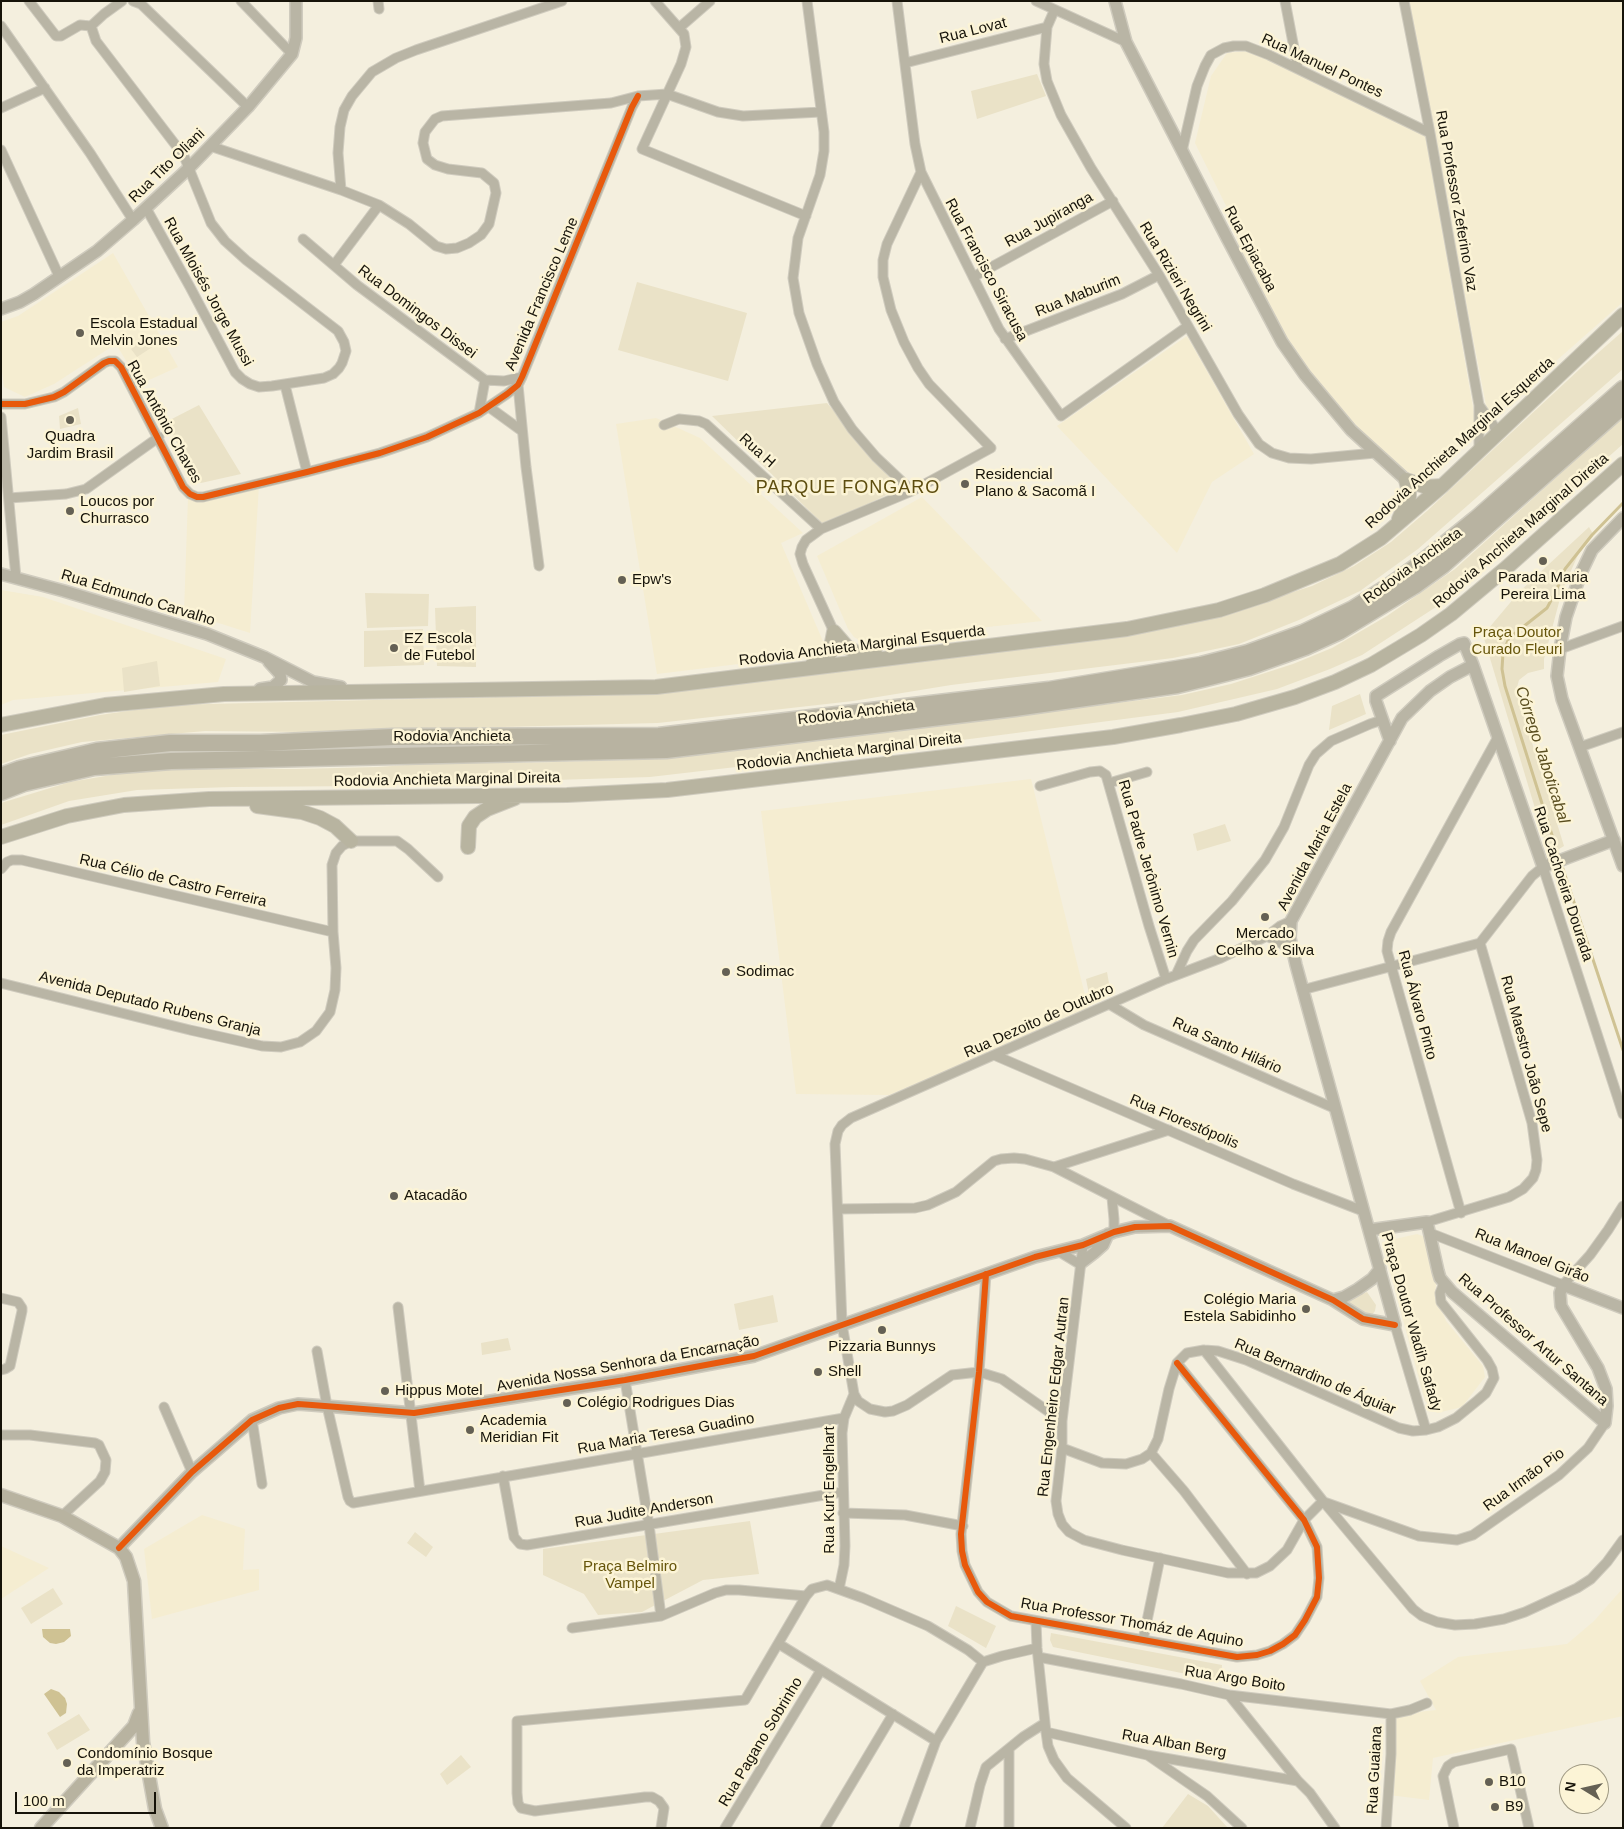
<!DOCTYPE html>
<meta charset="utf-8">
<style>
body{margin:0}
#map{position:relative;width:1624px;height:1829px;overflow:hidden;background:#f4efde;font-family:Helvetica,sans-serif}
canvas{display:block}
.frame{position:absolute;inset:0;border:2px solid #161309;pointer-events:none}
.north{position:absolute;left:1559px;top:1764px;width:50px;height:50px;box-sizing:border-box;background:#fcf4d6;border:1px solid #a09a84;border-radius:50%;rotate:279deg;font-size:14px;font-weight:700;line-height:20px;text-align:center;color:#161309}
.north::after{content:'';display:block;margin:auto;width:18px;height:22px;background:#646054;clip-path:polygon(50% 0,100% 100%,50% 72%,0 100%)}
.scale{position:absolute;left:15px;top:1792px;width:141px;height:22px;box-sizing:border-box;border:2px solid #161309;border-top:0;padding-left:6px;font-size:15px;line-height:18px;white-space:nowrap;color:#161309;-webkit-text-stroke:4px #fcf4d6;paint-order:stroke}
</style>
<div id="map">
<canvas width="1624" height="1829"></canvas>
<div class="frame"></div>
<div class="north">N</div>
<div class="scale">100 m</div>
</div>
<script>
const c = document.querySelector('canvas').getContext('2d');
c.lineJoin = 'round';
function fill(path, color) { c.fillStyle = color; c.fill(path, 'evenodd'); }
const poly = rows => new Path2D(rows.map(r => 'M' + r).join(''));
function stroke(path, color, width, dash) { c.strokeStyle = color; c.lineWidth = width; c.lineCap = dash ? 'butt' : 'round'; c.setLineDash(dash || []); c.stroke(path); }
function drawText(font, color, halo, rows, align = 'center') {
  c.font = font + ' Helvetica,sans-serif'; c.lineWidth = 5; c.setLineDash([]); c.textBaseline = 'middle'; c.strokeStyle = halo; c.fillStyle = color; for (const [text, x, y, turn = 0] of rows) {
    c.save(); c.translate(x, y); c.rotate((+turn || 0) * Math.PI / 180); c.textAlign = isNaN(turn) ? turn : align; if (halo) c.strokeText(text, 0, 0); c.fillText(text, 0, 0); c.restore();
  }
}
const built = poly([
 [1407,1,1623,1,1623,302,1489,420],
 [1248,51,1262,55,1425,133,1478,436,1413,477,1399,472,1295,358,1240,254,1233,220,1195,143,1211,76,1227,53],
 [113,253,178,367,140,384,116,344,54,384,25,397,4,387,1,364,1,322,18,316],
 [1187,336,1254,454,1212,482,1177,553,1057,426],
 [656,418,700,438,803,533,781,543,828,653,657,674,616,424],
 [259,485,250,633,184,612,188,497,200,501,208,501],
 [922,497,1042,621,861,641,854,637,848,629,817,556],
 [1,590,43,597,226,659,218,682,13,700,1,705],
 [1031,779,1089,1011,889,1095,796,1094,761,811],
 [1417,1234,1428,1238,1437,1279,1435,1293,1446,1321,1483,1366,1485,1377,1462,1407,1437,1413,1425,1401,1382,1242],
 [202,1515,245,1529,243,1570,259,1569,259,1590,152,1619,144,1549],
 [1,1546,49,1568,1,1599],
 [1623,1588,1623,1716,1433,1758,1429,1800,1389,1795,1392,1715,1436,1710,1420,1681,1458,1657,1567,1644,1594,1621]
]);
const green = poly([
 [1037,74,1046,96,977,119,971,91],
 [637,282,747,313,728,381,618,350],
 [1623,331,1623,369,1418,549,1360,591,1299,620,1239,644,1173,658,951,685,853,701,658,723,307,732,205,731,82,742,30,754,1,764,1,735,100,715,169,705,578,695,719,687,1209,619,1312,586,1354,566,1391,542,1427,511,1582,367],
 [150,335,157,344,137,357,131,349],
 [827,403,899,489,824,525,712,416],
 [199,405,241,474,201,483,197,482,166,422],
 [78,408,81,424,60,429,59,416],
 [1623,417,1623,444,1502,551,1436,607,1362,655,1330,669,1277,689,1178,712,908,747,650,777,365,786,232,787,137,790,69,801,1,825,1,803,70,782,129,772,161,769,296,769,378,767,448,762,522,763,627,760,695,755,1182,695,1231,684,1293,664,1332,648,1387,616,1455,569],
 [1589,527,1593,534,1578,555,1562,591,1544,659,1544,669,1528,673,1519,680,1516,691,1564,846,1549,855,1483,635,1520,591],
 [365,593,429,594,428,626,367,628],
 [476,606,476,667,437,666,435,608],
 [423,629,424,665,364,667,364,631],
 [157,661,160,686,124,692,122,668],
 [1360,694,1366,714,1329,730,1332,706],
 [1225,824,1231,841,1197,851,1193,834],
 [1107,972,1110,989,1089,994,1086,979],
 [1367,1292,1376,1305,1375,1311,1371,1316,1355,1311,1346,1301],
 [773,1295,778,1322,739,1330,734,1304],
 [508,1338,511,1350,482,1355,481,1343],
 [750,1521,759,1574,703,1580,642,1612,598,1615,584,1594,543,1575,543,1549],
 [415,1532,433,1547,426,1557,407,1543],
 [53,1588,63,1604,31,1624,21,1608],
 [956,1606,996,1626,986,1648,948,1626],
 [1051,1633,1222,1665,1221,1681,1053,1647,1050,1640],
 [79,1714,90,1730,57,1750,47,1733],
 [461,1755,471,1767,447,1785,440,1774],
 [1188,1794,1208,1806,1228,1828,1162,1828]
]);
const water = poly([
 [42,1629,70,1629,71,1636,64,1642,56,1644,50,1643,43,1637],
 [51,1689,59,1692,65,1698,67,1704,66,1713,60,1717,44,1694]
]);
const stream = poly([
 [1623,503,1592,535,1565,569,1556,591,1547,608,1509,638,1503,653,1502,669,1505,686,1557,851,1623,1050]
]);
const minor = poly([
 [29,1,56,36,61,36,80,25,91,26],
 [122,1,104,14,91,26,96,41,184,156,211,223,225,241,246,260,338,331,344,342,346,351,342,363,339,368,333,374,324,378,272,386,259,387,250,384,242,379,235,372,190,287,146,208],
 [133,1,141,4,248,107],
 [241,1,292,54],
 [378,1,379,9],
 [655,1,684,34,686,47,681,64,642,149,806,216],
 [807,1,824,132,824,151,820,175,798,238,793,278,799,313,817,364,834,402,852,429,876,457,912,491],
 [897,1,915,144,921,172,999,329,1061,416,1188,326],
 [1036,1,1126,42],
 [1285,1,1298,69],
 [1404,1,1430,133,1479,405,1479,448],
 [1054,11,1047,27,1044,64,1047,81,1061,115,1091,168,1159,275,1238,414,1259,444,1272,453,1289,458,1311,459,1375,453],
 [1,26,90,153,133,220],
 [679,28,710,1],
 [905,63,1047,27],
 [1,108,45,88],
 [210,146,341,190,379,205,409,224,436,246,446,249,457,248,469,243,481,235,489,224,496,193,494,183,482,173,448,169,435,165,427,159,423,143,425,132,435,119,442,116,611,103,638,96,667,94,718,112,743,116,821,112],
 [1,150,59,276],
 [1182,151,1197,86,1205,66,1211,55,1224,48,1234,46,1246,46,1269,55,1430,133],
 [341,190,338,153,340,127,344,110,352,96,372,72,396,58,416,50,562,1],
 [303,239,357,285,485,380,504,381,522,377],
 [334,265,379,205],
 [973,277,1113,201],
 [1005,339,1122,294,1159,275],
 [285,385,307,472],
 [518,385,526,467,539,566],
 [1,404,25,404,54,397,64,392,104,363,109,361,115,361,121,367,183,487,190,494,197,497,203,497,307,472,380,453,427,437,479,413,507,394,518,385,522,377,632,107,638,96],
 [1479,405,1498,432],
 [489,407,522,431],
 [479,413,485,380],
 [1,417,16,578],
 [664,425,679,419,699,421,706,424,821,529],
 [9,498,66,494,86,489,159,437],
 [834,632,803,564,800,554,802,547,806,540,821,529,912,491,991,448,929,384,918,368,904,342,891,310,883,277,883,260,887,244,921,172],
 [1560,649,1623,626],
 [1580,747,1623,732],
 [1109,783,1147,772],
 [1040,786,1090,772,1100,771,1106,775,1149,926,1166,979],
 [1,869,7,862,12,860,22,860,333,932],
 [1267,936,1292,949],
 [1176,975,1187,951,1194,940,1232,901,1265,860,1284,827,1309,765,1316,754,1331,741,1370,724,1382,720],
 [1,983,190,1030,262,1046,281,1047,300,1042,316,1031,330,1012,335,990,336,968,333,932,332,865,336,853,342,846,351,841,397,841,408,849,438,877],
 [1302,990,1480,943,1532,876,1543,867,1623,1114],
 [1109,1004,1144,1025,1336,1109],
 [994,1055,1293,1184,1363,1211],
 [1054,1167,1169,1130],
 [1112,1198,1114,1219,1114,1232],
 [838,1209,915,1208,928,1205,956,1192,994,1161,1001,1159,1014,1158,1025,1159,1054,1167,1170,1226],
 [1461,1213,1387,951,1388,941,1391,932,1498,737],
 [1427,1222,1509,1197,1523,1189,1533,1178,1536,1170,1537,1160,1532,1123,1480,943],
 [1430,1233,1563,1285,1590,1255,1608,1230,1623,1206],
 [1083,1245,1062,1421,1062,1448,1056,1501,1058,1514,1062,1524,1069,1532,1084,1540,1122,1550,1228,1573,1256,1573,1270,1566,1287,1550,1304,1520,1323,1501],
 [1058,1251,1081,1265],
 [986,1274,979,1372,961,1534,962,1551,965,1565,978,1592,987,1602,1011,1616,1237,1657,1257,1655,1270,1651,1283,1644,1295,1635,1305,1620,1317,1597,1319,1578,1317,1547,1304,1520,1177,1363],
 [1,1298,18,1302,22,1308,22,1311,10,1366,5,1369,1,1370],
 [398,1307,420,1491],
 [1395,1325,1426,1430],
 [1204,1350,1323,1501,1413,1609,1422,1616,1437,1622,1455,1625,1475,1624,1504,1619,1525,1612,1577,1588,1591,1579,1607,1562,1623,1540],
 [317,1351,327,1406,348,1497,350,1501,353,1503,844,1418],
 [625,1380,649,1525,661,1616],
 [164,1407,192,1472],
 [252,1420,262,1484],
 [1062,1421,1002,1379,979,1372,952,1375,907,1405,893,1411,885,1412,870,1409,858,1401,854,1394,842,1324,835,1144,838,1131,842,1125,851,1118,1166,979,1221,958,1267,936,1280,926,1291,921],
 [1,1435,30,1435,95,1443,99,1445,106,1460,105,1472,100,1481,62,1516],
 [1062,1448,1102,1463,1126,1464,1142,1459,1151,1453,1158,1439,1169,1389,1177,1363,1187,1353,1204,1350,1218,1351,1246,1360,1399,1428,1413,1431,1426,1430,1438,1427,1456,1418,1478,1400,1486,1393,1494,1378,1492,1369,1487,1360,1441,1302,1440,1293,1444,1283],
 [1151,1453,1184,1491,1247,1574],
 [503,1476,514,1537,520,1544,527,1545,842,1492],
 [1324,1502,1419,1536,1457,1540,1473,1535,1559,1475,1588,1448,1605,1423],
 [843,1513,905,1515,963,1526],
 [839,1589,844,1565,845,1546,842,1433,844,1418,854,1394],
 [1036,1621,1037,1648,1046,1732,1048,1746,1054,1760,1067,1778,1126,1828],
 [572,1628,661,1616,715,1593,726,1590,739,1590,806,1596,812,1589,827,1585,863,1598,928,1626,968,1650,983,1662,1002,1656,1037,1648],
 [1143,1640,1160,1558],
 [779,1644,936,1741],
 [1038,1657,1181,1684,1229,1695,1391,1714,1410,1710,1427,1703],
 [1229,1695,1298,1781,1310,1793,1335,1828],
 [1046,1732,1147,1755,1298,1781],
 [1149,1756,1207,1796,1242,1828],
 [661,1828,664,1808,659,1801,652,1797,645,1797,535,1811,521,1808,518,1803,517,1793,517,1721,745,1700,806,1596],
 [725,1828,821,1670],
 [825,1828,893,1714],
 [904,1828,936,1741,983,1662],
 [970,1828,980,1785,986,1767,1023,1737,1045,1723],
 [1009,1828,1009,1749],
 [1386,1828,1391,1754,1391,1714],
 [1454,1828,1443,1776,1448,1766,1454,1762,1511,1749,1529,1828]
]);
const tertiary = poly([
 [1115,1,1126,42,1227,238,1282,342,1305,375,1351,430,1406,480],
 [1,309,20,302,34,294,97,251,133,220,189,168,248,107,292,54,296,38,296,1],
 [1623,518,1592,550,1581,573,1566,617,1560,649,1557,676,1562,699,1623,866],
 [1,574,64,591,207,634,264,657,313,682,341,687],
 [260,689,273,687,281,680,280,674,269,662],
 [1390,741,1376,701,1376,696,1439,656,1460,644,1464,643,1473,665,1543,867,1614,840],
 [1369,1230,1427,1222,1438,1271,1440,1278,1452,1292,1605,1423],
 [1081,1263,1094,1253,1103,1245,1108,1234],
 [1333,1300,1344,1297,1358,1289,1372,1279,1380,1269],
 [1605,1423,1607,1406,1606,1389,1598,1368,1561,1306,1560,1293,1563,1285,1623,1308],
 [119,1548,192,1472,252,1420,279,1408,298,1404,312,1405,414,1413,625,1380,754,1356,1035,1257,1083,1245,1114,1232,1135,1227,1170,1226,1333,1300,1363,1319,1395,1325,1296,965,1290,938,1291,921,1402,718,1430,691,1450,677,1473,665]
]);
const secondary = poly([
 [1,1495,62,1516,119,1548,126,1557,134,1581,143,1742,155,1809,162,1828],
 [41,1828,134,1726,139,1713]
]);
const trunk = poly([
 [1406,480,1427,487,1442,486],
 [1399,519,1409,497,1409,492,1406,480],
 [834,632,847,647,852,650,858,653,875,653],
 [811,666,830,653,834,632],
 [1,725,105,705,224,694,656,687,1127,629,1219,610,1265,595,1340,564,1381,538,1442,486,1623,315],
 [257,806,302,812,320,818,335,826,351,841],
 [1,837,67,816,124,805,209,799,567,795,667,790,1113,737,1181,725,1236,714,1295,697,1335,682,1371,665,1421,635,1451,614,1505,569,1623,464],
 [468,847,469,826,475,817,487,809,515,798]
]);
const motorway = poly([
 [1,776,20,769,97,751,170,743,261,743,393,737,659,736,1049,690,1201,665,1248,653,1303,633,1353,609,1391,585,1423,562,1476,519,1623,389],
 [1,792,24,783,94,767,171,761,666,750,1015,708,1177,685,1206,678,1249,667,1305,647,1340,631,1414,586,1443,565,1623,406]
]);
const cycleway = poly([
 [1,404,25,404,54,397,64,392,104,363,109,361,115,361,121,367,183,487,190,494,197,497,203,497,307,472,380,453,427,437,479,413,507,394,518,385,522,377,632,107,638,96],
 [986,1274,979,1372,961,1534,962,1551,965,1565,978,1592,987,1602,1011,1616,1237,1657,1257,1655,1270,1651,1283,1644,1295,1635,1305,1620,1317,1597,1319,1578,1317,1547,1304,1520,1177,1363],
 [119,1548,192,1472,252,1420,279,1408,298,1404,312,1405,414,1413,625,1380,754,1356,1035,1257,1083,1245,1114,1232,1135,1227,1170,1226,1333,1300,1363,1319,1395,1325]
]);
const markers = [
 [80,333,5,"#646054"],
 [70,420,5,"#646054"],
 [965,484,5,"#646054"],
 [70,511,5,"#646054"],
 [1543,561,5,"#646054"],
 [622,580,5,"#646054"],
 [394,648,5,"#646054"],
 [1265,917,5,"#646054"],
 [726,972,5,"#646054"],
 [394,1196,5,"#646054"],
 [1306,1309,5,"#646054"],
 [882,1330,5,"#646054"],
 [818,1372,5,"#646054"],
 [385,1391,5,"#646054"],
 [567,1403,5,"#646054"],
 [470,1430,5,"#646054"],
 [67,1763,5,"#646054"],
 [1489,1782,5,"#646054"],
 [1495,1807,5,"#646054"]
];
const streetNames = [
 ["Rua Lovat",973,31,-14],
 ["Rua Manuel Pontes",1322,66,25],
 ["Rua Tito Oliani",167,166,-44],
 ["Rua Professor Zeferino Vaz",1456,201,80],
 ["Rua Jupiranga",1049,220,-29],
 ["Rua Epiacaba",1250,249,62],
 ["Rua Francisco Siracusa",986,270,62],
 ["Rua Rizieri Negrini",1175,277,59],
 ["Rua Mloisés Jorge Mussi",208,292,61],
 ["Avenida Francisco Leme",542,294,-67],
 ["Rua Maburim",1078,296,-22],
 ["Rua Domingos Dissei",417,312,37],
 ["Rua Antônio Chaves",164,422,61],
 ["Rodovia Anchieta Marginal Esquerda",1460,443,-42],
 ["Rua H",757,451,42],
 ["Rodovia Anchieta Marginal Direita",1521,531,-41],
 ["Rodovia Anchieta",1413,566,-36],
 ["Rua Edmundo Carvalho",138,598,17],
 ["Rodovia Anchieta Marginal Esquerda",862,646,-7],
 ["Rodovia Anchieta",856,713,-7],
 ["Rodovia Anchieta",452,737],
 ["Rodovia Anchieta Marginal Direita",849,752,-7],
 ["Rodovia Anchieta Marginal Direita",447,780,-1],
 ["Avenida Maria Estela",1315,847,-62],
 ["Rua Padre Jerônimo Vernin",1148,869,74],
 ["Rua Célio de Castro Ferreira",173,881,13],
 ["Rua Cachoeira Dourada",1563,884,72],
 ["Avenida Deputado Rubens Granja",150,1004,14],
 ["Rua Álvaro Pinto",1417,1005,75],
 ["Rua Dezoito de Outubro",1039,1021,-24],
 ["Rua Santo Hilário",1227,1046,24],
 ["Rua Maestro João Sepe",1526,1054,75],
 ["Rua Florestópolis",1184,1122,23],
 ["Rua Manoel Girão",1532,1256,22],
 ["Praça Doutor Wadih Safady",1411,1322,74],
 ["Rua Professor Artur Santana",1533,1340,41],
 ["Avenida Nossa Senhora da Encarnação",628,1364,-10],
 ["Rua Bernardino de Águiar",1315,1377,23],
 ["Rua Engenheiro Edgar Autran",1054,1397,-84],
 ["Rua Maria Teresa Guadino",666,1434,-10],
 ["Rua Irmão Pio",1524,1480,-36],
 ["Rua Kurt Engelhart",830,1490,-90],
 ["Rua Judite Anderson",644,1511,-10],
 ["Rua Professor Thomáz de Aquino",1132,1623,10],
 ["Rua Argo Boito",1235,1679,9],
 ["Rua Pagano Sobrinho",761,1742,-59],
 ["Rua Alban Berg",1174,1744,10],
 ["Rua Guaiana",1375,1770,-87]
];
const poiNames = [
 ["Escola Estadual",90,324],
 ["Melvin Jones",90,341],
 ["Quadra",70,437,"center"],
 ["Jardim Brasil",70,454,"center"],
 ["Residencial",975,475],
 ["Plano & Sacomã I",975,492],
 ["Loucos por",80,502],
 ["Churrasco",80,519],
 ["Parada Maria",1543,578,"center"],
 ["Pereira Lima",1543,595,"center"],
 ["Epw's",632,580],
 ["EZ Escola",404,639],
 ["de Futebol",404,656],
 ["Mercado",1265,934,"center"],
 ["Coelho & Silva",1265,951,"center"],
 ["Sodimac",736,972],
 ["Atacadão",404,1196],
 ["Colégio Maria",1296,1300,"right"],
 ["Estela Sabidinho",1296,1317,"right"],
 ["Pizzaria Bunnys",882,1347,"center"],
 ["Shell",828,1372],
 ["Hippus Motel",395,1391],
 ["Colégio Rodrigues Dias",577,1403],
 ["Academia",480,1421],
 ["Meridian Fit",480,1438],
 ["Condomínio Bosque",77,1754],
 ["da Imperatriz",77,1771],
 ["B10",1499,1782],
 ["B9",1505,1807]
];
const parkNames = [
 ["Praça Doutor",1517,633],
 ["Curado Fleuri",1517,650],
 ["Praça Belmiro",630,1567],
 ["Vampel",630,1584]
];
const waterNames = [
 ["Córrego Jaboticabal",1542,755,72]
];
const quarterNames = [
 ["PARQUE FONGARO",848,488]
];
fill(built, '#f5edd1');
fill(green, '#eae2c7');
fill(water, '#cfc293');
stroke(stream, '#cfc293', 3);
stroke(minor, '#cfcbbe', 11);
stroke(tertiary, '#cfcbbe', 14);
stroke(secondary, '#cfcbbe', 15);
stroke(trunk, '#cfcbbe', 16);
stroke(motorway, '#cfcbbe', 19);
stroke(minor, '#b9b5a5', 9);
stroke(tertiary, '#b9b5a5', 11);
stroke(secondary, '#b8b3a0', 12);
stroke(trunk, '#b8b4a0', 14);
stroke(motorway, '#b8b3a1', 16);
stroke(cycleway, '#e8590c', 6);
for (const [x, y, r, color] of markers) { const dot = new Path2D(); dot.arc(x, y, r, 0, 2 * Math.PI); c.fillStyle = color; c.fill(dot); stroke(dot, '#fcf4d6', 2); }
drawText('15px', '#161309', '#fcf4d6', streetNames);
drawText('15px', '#161309', '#fcf4d6', poiNames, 'left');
drawText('15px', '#66550b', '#fcf4d6', parkNames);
drawText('italic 16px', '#594d1f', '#fcf4d6', waterNames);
c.letterSpacing = '1px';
drawText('18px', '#5d4d0f', '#fcf4d6', quarterNames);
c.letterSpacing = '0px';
</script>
